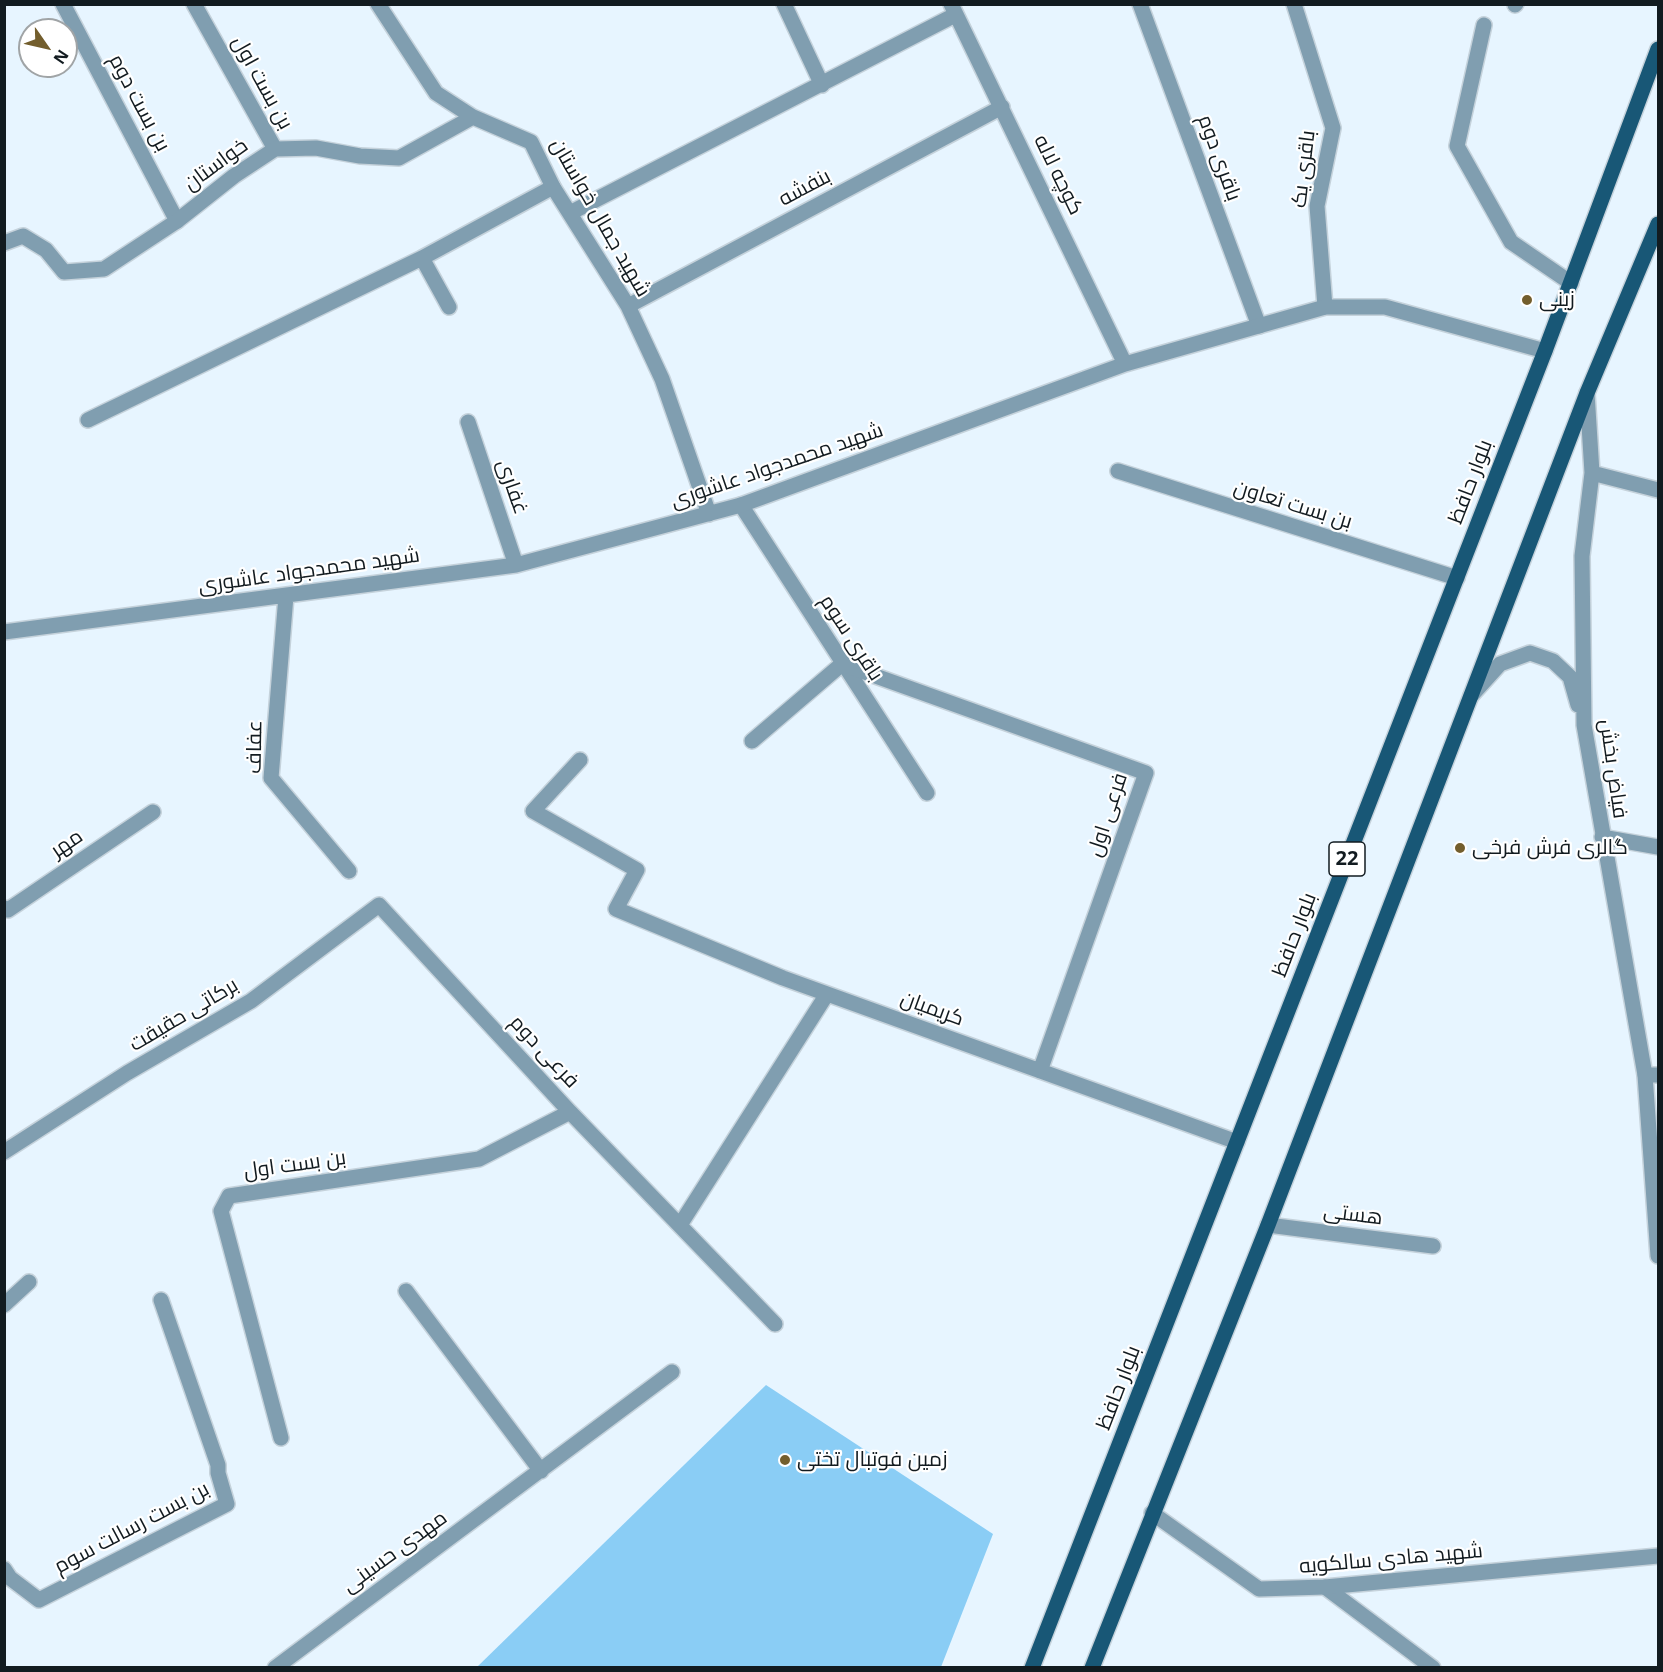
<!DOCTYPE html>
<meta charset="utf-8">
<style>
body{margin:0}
#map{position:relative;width:1663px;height:1672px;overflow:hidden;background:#e7f5ff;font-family:"Open Sans",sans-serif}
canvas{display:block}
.frame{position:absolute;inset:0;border:6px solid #121b20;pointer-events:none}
.north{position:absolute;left:18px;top:18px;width:60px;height:60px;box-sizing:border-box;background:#fff;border:2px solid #a0a4a6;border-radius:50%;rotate:124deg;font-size:16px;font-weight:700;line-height:24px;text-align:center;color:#121b20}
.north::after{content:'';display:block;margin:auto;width:21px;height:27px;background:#735e2d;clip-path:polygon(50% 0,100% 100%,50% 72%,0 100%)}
</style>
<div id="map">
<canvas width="1663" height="1672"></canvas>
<div class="frame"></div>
<div class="north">N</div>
</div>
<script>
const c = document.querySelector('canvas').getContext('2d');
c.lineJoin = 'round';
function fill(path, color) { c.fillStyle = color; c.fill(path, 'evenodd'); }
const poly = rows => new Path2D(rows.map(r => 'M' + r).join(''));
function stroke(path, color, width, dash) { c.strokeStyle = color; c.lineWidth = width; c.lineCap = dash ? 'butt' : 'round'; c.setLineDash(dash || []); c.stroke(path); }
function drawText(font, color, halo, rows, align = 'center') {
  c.font = font + ' "Open Sans",Cairo,sans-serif'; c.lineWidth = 4.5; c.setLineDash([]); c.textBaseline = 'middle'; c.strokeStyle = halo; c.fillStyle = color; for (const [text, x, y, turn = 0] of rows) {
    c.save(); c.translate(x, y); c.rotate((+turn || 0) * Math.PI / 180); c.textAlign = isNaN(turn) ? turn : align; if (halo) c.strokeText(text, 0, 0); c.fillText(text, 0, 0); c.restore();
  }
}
const green = poly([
 [766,1385,993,1534,941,1667,477,1667]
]);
const lane = poly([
 [63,4,177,221],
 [194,4,275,149],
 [784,4,822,85],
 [1140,4,1259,326],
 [1294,4,1333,128,1317,206,1325,307],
 [1515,5,1516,4],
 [422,258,449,307],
 [88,420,422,258,553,187],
 [741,505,927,793],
 [1602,837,1658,847],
 [1645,1075,1658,1075],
 [1268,1225,1433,1246],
 [1325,1587,1433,1668]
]);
const street = poly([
 [378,4,436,93,473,117,531,142,553,187,628,306,662,379,709,514],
 [951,4,1125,364],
 [1484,25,1457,146,1511,242,1571,283],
 [570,213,955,15],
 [4,243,23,236,46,250,64,272,104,269,177,221,234,176,275,149,316,148,360,156,399,158,473,117],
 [628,306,1002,107],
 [1587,393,1592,473,1582,556,1584,725,1645,1075,1658,1256],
 [468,422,516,565],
 [1118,471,1457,578],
 [1592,473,1658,490],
 [286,596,271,778,349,871],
 [4,632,516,565,741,505,1125,364,1325,307,1385,307,1545,351],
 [1471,696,1500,664,1530,653,1553,661,1570,677,1578,705],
 [752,741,842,664,1146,773,1040,1071],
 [580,760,533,811,637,870,616,909,783,978,1237,1142],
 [4,908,8,910,153,812],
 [4,1152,127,1073,251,1001,379,905,570,1112,775,1324],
 [680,1225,827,994],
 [406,1291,541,1471],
 [4,1305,29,1282],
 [281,1438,221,1211,229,1196,479,1159,570,1112],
 [1152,1513,1259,1589,1325,1587,1658,1556],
 [4,1569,10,1578,39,1600,227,1504,218,1473,218,1465,161,1300],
 [275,1668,672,1372]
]);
const primary = poly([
 [1032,1668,1545,351,1658,49],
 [1092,1668,1268,1225,1587,393,1658,224]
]);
const markers = [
 [1527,300,6,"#735e2d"],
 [1460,848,6,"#735e2d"],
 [785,1460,6,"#735e2d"]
];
const shields = [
 [1347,859,36]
];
const shieldNames = [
 ["22",1347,859]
];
const streetNames = [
 ["بن بست اول",262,83,61],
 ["بن بست دوم",139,103,62],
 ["باقری دوم",1219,158,70],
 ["خواستان",216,165,-36],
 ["باقری یک",1304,169,-83],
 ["کوچه لاله",1058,175,64],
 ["بنفشه",805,188,-28],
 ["شهید جمال خواستان",600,218,60],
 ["شهید محمدجواد عاشوری",777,466,-19],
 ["بلوار حافظ",1471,482,-69],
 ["غفاری",512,487,71],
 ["بن‌ بست تعاون",1293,505,17],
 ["شهید محمدجواد عاشوری",309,571,-8],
 ["باقری سوم",851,638,57],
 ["عفاف",255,747,-89],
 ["فیاض بخش",1613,769,82],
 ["فرعی اول",1108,815,-72],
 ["مهر",67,844,-34],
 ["بلوار حافظ",1295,935,-69],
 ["کریمیان",932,1009,20],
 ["برکاتی حقیقت",184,1015,-31],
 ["فرعی دوم",544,1052,47],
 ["بن بست اول",295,1165,-8],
 ["هستی",1353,1215,7],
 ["بلوار حافظ",1119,1388,-69],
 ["بن بست رسالت سوم",132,1528,-28],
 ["مهدی حسینی",395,1552,-36],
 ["شهید هادی سالکویه",1391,1559,-5]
];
const poiNames = [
 ["زینی",1539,300],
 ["گالری فرش فرخی",1472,848],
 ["زمین فوتبال تختی",797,1460]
];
fill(green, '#8acdf5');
stroke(lane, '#c5d2db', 18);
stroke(street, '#c5d2db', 18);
stroke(primary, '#c5d2db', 18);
stroke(lane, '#809eb0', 15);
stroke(street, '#809eb0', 15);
stroke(primary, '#185776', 15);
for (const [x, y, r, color] of markers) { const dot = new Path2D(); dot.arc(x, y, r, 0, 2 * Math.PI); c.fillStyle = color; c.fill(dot); stroke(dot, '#fff', 2); }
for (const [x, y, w] of shields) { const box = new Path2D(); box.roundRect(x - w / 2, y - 17, w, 34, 4.5); c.fillStyle = '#fff'; c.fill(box); stroke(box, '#121b20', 1.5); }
drawText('bold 20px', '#121b20', null, shieldNames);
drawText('21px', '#121b20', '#fff', streetNames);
drawText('21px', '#121b20', '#fff', poiNames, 'left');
</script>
